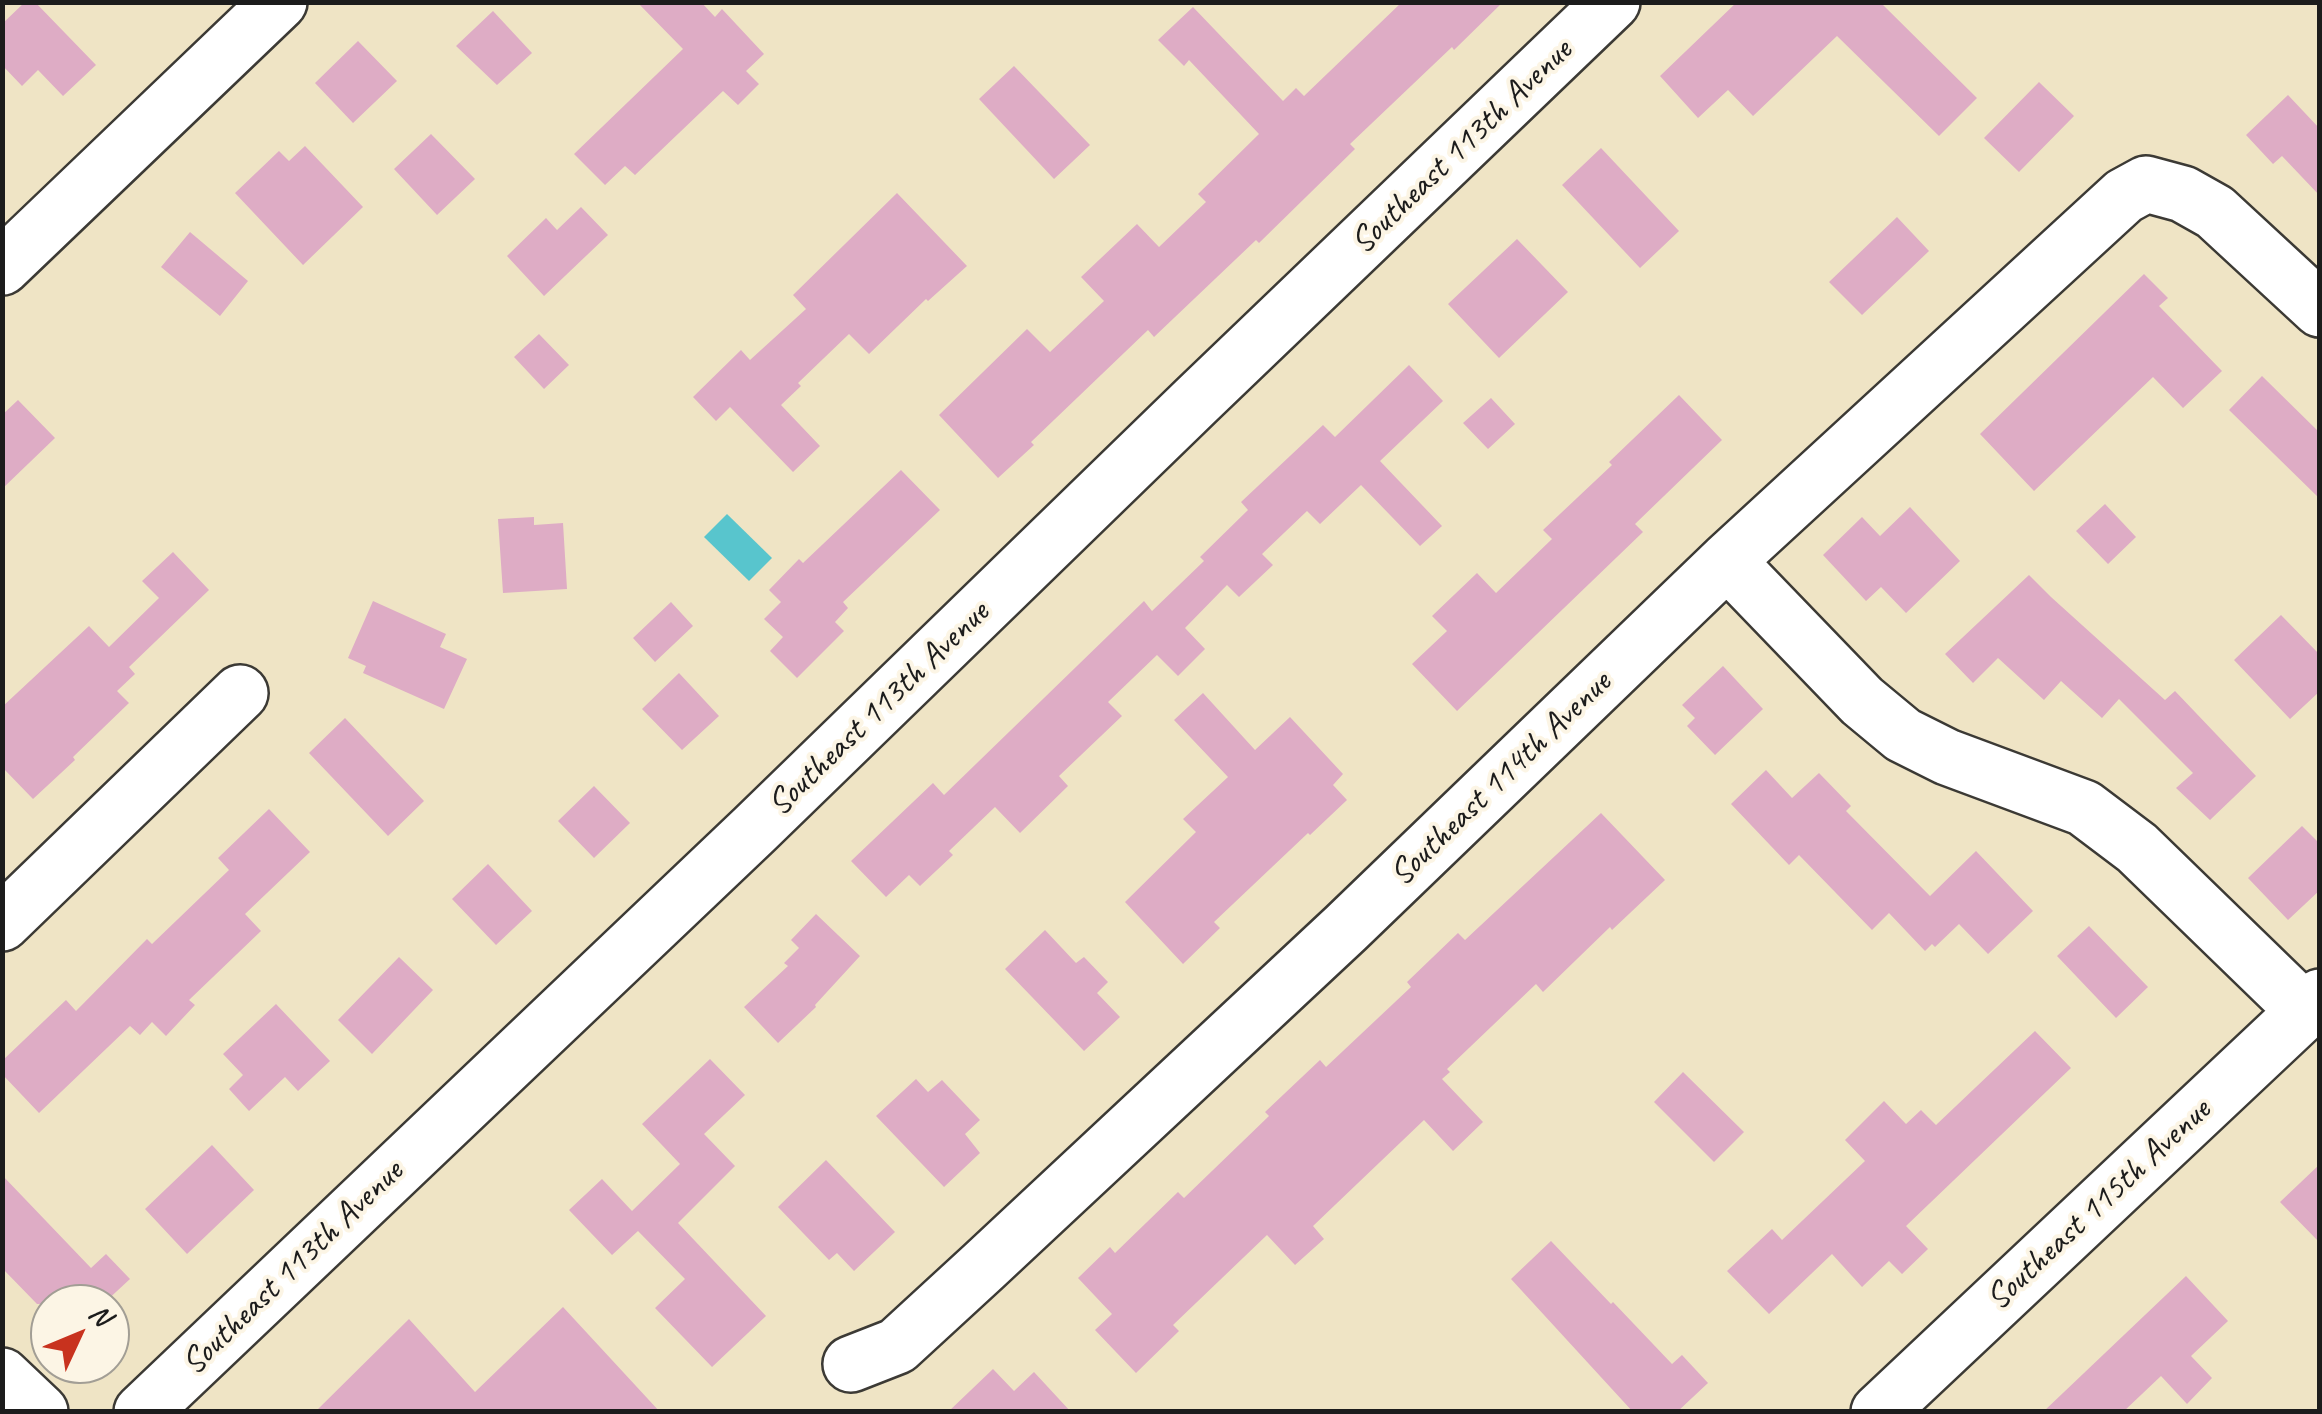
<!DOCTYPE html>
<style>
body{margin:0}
#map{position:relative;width:2322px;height:1414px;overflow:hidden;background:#efe4c5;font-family:Caveat,sans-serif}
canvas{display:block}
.frame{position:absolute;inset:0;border:5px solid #1c1c1c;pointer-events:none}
.north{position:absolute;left:30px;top:1284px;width:100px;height:100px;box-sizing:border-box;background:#fcf5e5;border:2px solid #a29e95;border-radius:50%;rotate:46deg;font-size:28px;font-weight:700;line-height:40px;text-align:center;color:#1c1c1c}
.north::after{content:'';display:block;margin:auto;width:35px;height:45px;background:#c8321e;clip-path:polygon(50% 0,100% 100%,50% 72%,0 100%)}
</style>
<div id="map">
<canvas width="2322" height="1414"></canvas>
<div class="frame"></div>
<div class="north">N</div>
</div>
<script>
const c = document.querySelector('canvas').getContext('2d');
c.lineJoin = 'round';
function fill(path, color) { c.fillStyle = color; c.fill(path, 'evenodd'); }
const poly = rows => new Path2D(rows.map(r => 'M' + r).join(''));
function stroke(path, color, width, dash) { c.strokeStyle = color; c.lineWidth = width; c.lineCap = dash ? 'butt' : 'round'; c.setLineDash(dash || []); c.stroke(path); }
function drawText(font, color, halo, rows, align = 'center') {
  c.font = font + ' Caveat,sans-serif'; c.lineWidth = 8; c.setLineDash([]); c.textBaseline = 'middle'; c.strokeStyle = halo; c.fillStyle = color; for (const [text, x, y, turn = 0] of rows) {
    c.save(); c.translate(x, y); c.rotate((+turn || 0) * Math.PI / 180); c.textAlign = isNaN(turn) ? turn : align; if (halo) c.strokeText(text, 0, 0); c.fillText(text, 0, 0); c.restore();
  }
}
const water = poly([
 [727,514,772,558,749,581,704,537]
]);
const building = poly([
 [25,2,35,2,96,65,63,96,38,70,22,86,2,65,2,24],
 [637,2,701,2,715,17,722,9,764,54,746,71,759,84,738,105,723,91,635,175,625,166,605,185,574,154,683,49],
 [1402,2,1503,2,1454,50,1452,47,1350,144,1355,149,1259,243,1256,240,1154,337,1148,330,1031,442,1034,445,998,478,939,415,1027,329,1050,352,1104,301,1081,277,1137,224,1159,247,1206,202,1198,194,1259,134,1189,60,1184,66,1158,40,1193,7,1283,101,1296,88,1304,96],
 [1737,2,1880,2,1977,98,1939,136,1837,36,1753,116,1728,90,1698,118,1660,76],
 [493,11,532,53,497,85,456,46],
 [358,41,397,81,353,123,315,83],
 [1014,66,1090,145,1054,179,979,99],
 [2039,82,2074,116,2019,172,1984,138],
 [2288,95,2320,129,2320,196,2282,156,2273,164,2246,135],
 [431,134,475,179,437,215,394,169],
 [305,146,363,207,303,265,235,193,279,151,289,161],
 [1601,148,1679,231,1640,268,1562,185],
 [897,193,967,266,928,301,926,299,869,354,849,334,798,383,801,386,781,405,820,446,793,472,730,407,716,421,693,397,741,350,750,360,806,309,793,295],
 [581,207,608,235,544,296,507,256,546,218,557,230],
 [1897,217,1929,251,1862,315,1829,282],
 [190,232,248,281,220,316,161,267],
 [1517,239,1568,292,1499,358,1448,304],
 [2144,274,2168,298,2159,306,2222,371,2183,408,2153,377,2034,491,1980,434],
 [539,334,569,365,544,389,514,357],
 [1409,365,1443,401,1380,461,1442,526,1420,546,1361,485,1320,524,1307,511,1262,554,1273,565,1239,597,1227,585,1185,628,1205,649,1178,676,1157,655,1108,702,1122,716,1059,776,1068,786,1020,833,995,807,949,851,953,855,920,886,909,875,886,897,851,861,933,783,944,795,1144,601,1152,611,1204,561,1200,557,1248,510,1241,502,1323,425,1335,437],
 [2262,376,2320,433,2320,499,2229,410],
 [1679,395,1722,440,1635,524,1643,532,1457,711,1412,664,1447,631,1432,616,1477,573,1496,593,1552,539,1543,530,1612,465,1609,462],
 [1491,398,1515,424,1488,449,1463,423],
 [18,400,55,438,2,489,2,415],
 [901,470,940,510,843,602,848,608,835,622,844,631,797,678,770,651,783,637,764,619,781,602,769,590,799,559,803,563],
 [2105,504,2136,537,2108,564,2076,531],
 [1910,507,1960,561,1906,613,1881,587,1866,601,1823,555,1862,517,1880,536],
 [534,517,534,525,563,523,567,589,503,593,498,519],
 [173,552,209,590,129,667,135,674,117,691,129,703,73,757,75,760,33,799,2,767,2,707,89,626,109,647,159,598,142,581],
 [2029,575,2051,597,2165,700,2175,691,2256,776,2210,820,2176,788,2193,773,2119,699,2102,718,2061,681,2044,700,1998,658,1973,683,1945,654],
 [373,601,446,634,440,647,467,659,444,709,363,673,366,666,348,658],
 [671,602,693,626,655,662,633,638],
 [2281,615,2320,655,2320,691,2290,719,2234,660],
 [1723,666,1763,709,1715,755,1687,726,1695,718,1682,705],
 [679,673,719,716,682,750,642,709],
 [1203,693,1255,750,1290,717,1343,774,1333,785,1347,800,1310,835,1308,833,1214,922,1220,928,1183,964,1125,902,1196,832,1183,819,1228,777,1174,720],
 [345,718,424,801,388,836,309,753],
 [1766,770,1792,798,1819,773,1851,806,1846,811,1930,896,1976,851,2033,911,1988,954,1959,924,1935,947,1932,944,1925,951,1889,913,1872,930,1799,855,1789,865,1731,804],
 [594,786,630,823,594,858,558,821],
 [269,809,310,852,245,914,261,931,189,1000,195,1005,166,1036,152,1022,140,1035,130,1026,39,1113,2,1074,2,1061,66,1000,76,1011,147,939,152,944,229,870,218,858],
 [1601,813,1665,880,1612,930,1610,927,1543,992,1536,984,1447,1069,1450,1072,1442,1079,1483,1122,1453,1151,1424,1120,1313,1226,1324,1239,1295,1265,1267,1235,1173,1325,1179,1331,1136,1373,1095,1330,1112,1314,1078,1278,1110,1247,1115,1253,1178,1192,1184,1198,1269,1116,1265,1112,1320,1060,1326,1067,1411,987,1407,982,1458,933,1465,940],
 [2302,826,2320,844,2320,890,2288,920,2248,878],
 [488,864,532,911,496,945,452,899],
 [816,914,860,956,815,1005,816,1007,778,1043,744,1007,788,966,784,963,799,948,791,940],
 [2089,926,2148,987,2116,1018,2057,956],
 [1045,930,1076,963,1084,957,1108,982,1097,993,1120,1017,1084,1051,1005,969],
 [399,957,433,990,372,1054,338,1020],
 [276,1004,330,1061,298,1091,285,1077,249,1111,229,1089,243,1075,223,1054],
 [2035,1031,2071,1068,1906,1226,1928,1249,1902,1274,1889,1261,1862,1287,1832,1254,1769,1314,1727,1271,1772,1229,1782,1240,1865,1161,1845,1140,1884,1101,1906,1124,1921,1110,1936,1125],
 [710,1059,745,1095,704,1134,735,1166,678,1223,766,1316,712,1367,655,1308,685,1279,638,1231,612,1255,569,1210,602,1179,632,1211,680,1164,642,1124],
 [1683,1072,1744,1132,1714,1162,1654,1102],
 [916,1079,928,1092,942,1080,980,1120,965,1134,980,1153,944,1187,876,1116],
 [212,1145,254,1190,187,1254,145,1209],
 [826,1160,895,1232,854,1271,837,1253,829,1260,778,1207],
 [2320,1164,2320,1243,2280,1202],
 [2,1175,91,1268,106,1254,130,1279,103,1304,37,1304,2,1268],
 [1551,1241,1611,1304,1613,1302,1672,1364,1682,1355,1708,1383,1677,1412,1633,1412,1511,1279],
 [2186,1276,2228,1321,2191,1356,2212,1378,2187,1404,2161,1376,2123,1412,2043,1412],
 [563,1307,660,1412,315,1412,409,1319,475,1392],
 [993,1369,1014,1391,1034,1372,1071,1412,948,1412]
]);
const minor = poly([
 [2,267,279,2],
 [1727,561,1862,701,1903,735,1947,757,2084,808,2137,848,2305,1011],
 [2,923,240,693],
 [851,1364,897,1346,984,1266,1346,928,1727,561,2124,196,2146,184,2183,194,2215,212,2320,309],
 [2,1376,40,1412],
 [142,1412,754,830,1196,401,1612,2],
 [1879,1412,2320,997]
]);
const streetNames = [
 ["Southeast 113th Avenue",1462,147,-44],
 ["Southeast 113th Avenue",879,709,-44],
 ["Southeast 114th Avenue",1501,779,-44],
 ["Southeast 115th Avenue",2099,1205,-43],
 ["Southeast 113th Avenue",293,1268,-44]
];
fill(water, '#58c5cd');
fill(building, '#deacc5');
stroke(minor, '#3c3a35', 60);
stroke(minor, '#fff', 55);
drawText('35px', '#1c1c1c', '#fcf5e5', streetNames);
</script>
